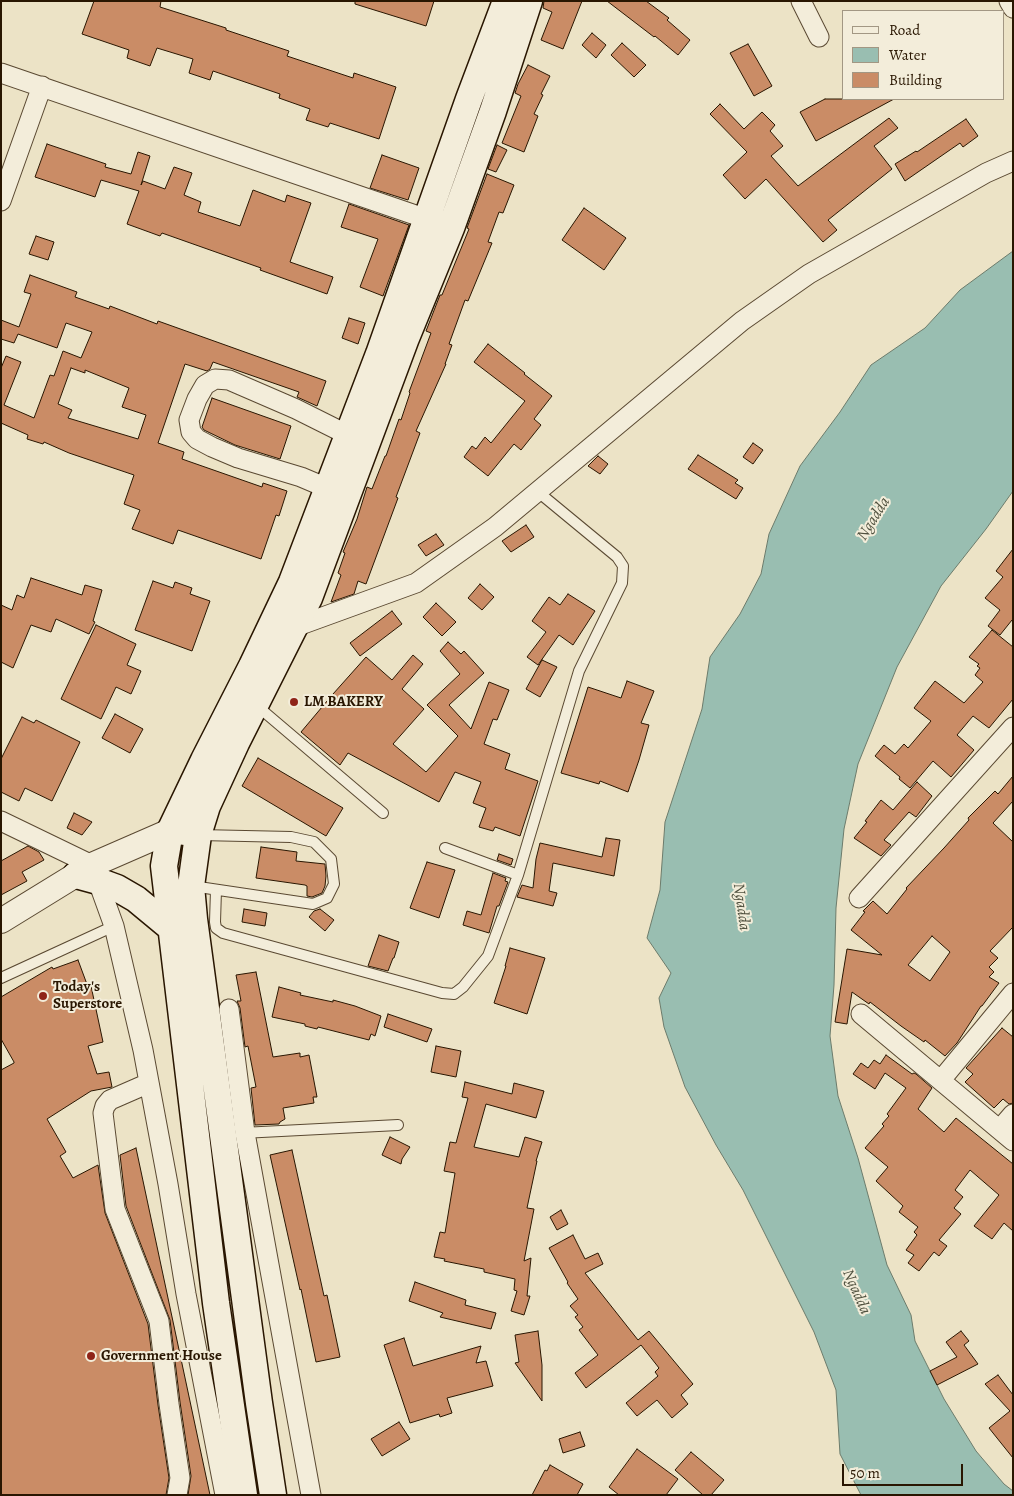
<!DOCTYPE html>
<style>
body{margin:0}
#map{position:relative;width:1014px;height:1496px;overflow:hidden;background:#ece3c6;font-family:Alegreya,serif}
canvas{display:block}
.frame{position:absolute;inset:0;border:2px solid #291601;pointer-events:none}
.legend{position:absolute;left:842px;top:10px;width:162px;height:90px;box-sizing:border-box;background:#f3edda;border:1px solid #a29783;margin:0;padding:6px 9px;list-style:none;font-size:15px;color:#291601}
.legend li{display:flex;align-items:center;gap:10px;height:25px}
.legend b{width:25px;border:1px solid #a29783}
.scale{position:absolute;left:842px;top:1464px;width:121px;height:22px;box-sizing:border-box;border:2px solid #291601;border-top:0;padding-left:6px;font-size:15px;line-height:18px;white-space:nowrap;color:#291601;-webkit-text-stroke:4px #f3edda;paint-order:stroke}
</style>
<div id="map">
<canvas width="1014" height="1496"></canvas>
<div class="frame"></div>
<ul class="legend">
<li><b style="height:6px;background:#f3edda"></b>Road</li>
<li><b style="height:14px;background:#99beb1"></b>Water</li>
<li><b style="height:14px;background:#ca8c66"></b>Building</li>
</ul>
<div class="scale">50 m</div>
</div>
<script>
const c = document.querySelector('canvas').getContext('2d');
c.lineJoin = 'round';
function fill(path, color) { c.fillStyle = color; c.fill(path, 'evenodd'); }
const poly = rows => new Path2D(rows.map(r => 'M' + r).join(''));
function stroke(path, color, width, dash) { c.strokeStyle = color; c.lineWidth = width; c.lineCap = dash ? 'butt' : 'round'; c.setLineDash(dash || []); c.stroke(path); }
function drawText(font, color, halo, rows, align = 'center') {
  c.font = font + ' Alegreya,serif'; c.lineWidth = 4; c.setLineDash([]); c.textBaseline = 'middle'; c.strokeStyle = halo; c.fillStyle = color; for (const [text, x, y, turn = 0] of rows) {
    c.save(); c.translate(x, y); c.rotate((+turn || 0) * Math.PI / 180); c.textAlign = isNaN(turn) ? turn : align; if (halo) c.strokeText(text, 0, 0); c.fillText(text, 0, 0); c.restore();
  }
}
const water = poly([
 [1013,251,1013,491,986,529,941,586,897,667,858,764,844,829,836,908,834,985,830,1036,838,1096,858,1158,887,1265,911,1315,915,1341,944,1399,976,1451,1004,1484,1013,1491,1013,1495,861,1495,840,1454,836,1390,814,1332,743,1190,716,1145,685,1087,664,1027,659,998,671,973,647,938,660,890,665,822,702,709,710,657,740,614,761,574,769,534,800,466,840,412,871,365,925,328,960,290,1013,251]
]);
const building = poly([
 [94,1,161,1,160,7,226,28,226,30,289,51,287,56,353,78,354,73,396,87,379,139,330,123,328,127,306,120,310,109,279,98,280,94,213,71,210,80,189,73,193,59,157,48,150,66,127,58,129,50,82,34,94,1],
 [355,1,434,1,426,26,355,4,355,1],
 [544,1,582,1,563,49,541,40,552,12,543,8,544,1],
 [607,1,646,1,669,18,667,20,690,40,678,55,655,36,654,37,607,1],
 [592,33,606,45,596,58,582,45,592,33],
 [622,43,646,65,634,77,611,55,622,43],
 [748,44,772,86,754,96,730,53,748,44],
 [528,65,550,76,541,94,543,95,534,114,538,116,524,152,502,143,521,96,515,93,518,84,528,65],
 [825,99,894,99,816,141,800,112,825,99],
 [720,104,744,129,762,112,775,125,770,131,783,146,771,156,798,186,889,118,898,128,874,146,892,169,828,220,837,230,823,242,766,179,745,199,723,175,747,152,710,114,720,104],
 [966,119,978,136,963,147,960,143,905,181,895,164,916,151,917,152,966,119],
 [47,144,106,164,105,167,131,174,138,152,150,156,141,185,143,181,165,189,174,167,192,173,184,195,201,202,198,212,240,226,253,190,285,202,287,195,311,203,290,262,333,277,327,294,260,270,261,268,162,233,160,236,127,224,139,191,101,180,95,197,35,177,47,144],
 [497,145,507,150,496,172,488,169,497,145],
 [382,155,419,168,408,200,370,188,382,155],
 [487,174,514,185,503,213,499,212,488,242,492,243,468,301,465,300,449,344,452,345,445,364,446,364,416,431,420,433,396,497,398,498,366,584,358,581,354,594,331,602,341,575,338,573,345,553,343,552,357,519,367,487,372,489,385,456,386,456,399,419,401,420,410,393,409,392,431,333,426,331,440,295,442,295,469,229,467,228,487,174],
 [349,204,409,225,383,296,360,287,378,239,341,227,349,204],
 [584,208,626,238,604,270,562,240,584,208],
 [36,236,54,242,48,260,29,254,36,236],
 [30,275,77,292,75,297,109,309,110,306,157,324,158,321,326,381,317,406,297,397,299,392,213,362,210,369,207,371,185,364,158,443,184,452,182,459,262,487,263,483,287,491,279,516,276,515,261,559,178,530,173,544,132,529,140,510,124,504,134,475,69,453,44,442,43,444,27,439,28,435,1,423,1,368,6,356,21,362,4,405,34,418,50,375,54,376,63,351,81,358,92,332,66,323,57,348,18,334,14,343,1,339,1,320,19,327,31,294,24,292,30,275],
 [71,368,85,373,85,370,129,388,122,407,146,415,138,439,68,418,72,410,58,404,71,368],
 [349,318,365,323,358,344,342,338,349,318],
 [488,344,525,373,524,374,552,396,534,419,541,425,521,450,514,444,488,476,464,457,472,446,476,449,485,437,491,443,525,401,474,362,488,344],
 [212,398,291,426,280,459,235,445,204,430,202,427,212,398],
 [753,443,763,450,753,464,743,457,753,443],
 [698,455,738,480,735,483,743,488,736,499,688,469,698,455],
 [598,456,608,464,600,474,588,466,598,456],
 [526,525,534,537,511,552,502,541,526,525],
 [436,534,444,545,426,556,418,545,436,534],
 [1013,549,1013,621,1012,620,1000,635,988,626,1000,610,985,598,1003,577,996,571,1013,549],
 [31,578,82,595,85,585,102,590,93,621,95,622,89,634,56,619,51,632,31,625,13,668,1,662,1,605,12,610,17,595,24,598,31,578],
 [153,581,173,588,175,582,192,588,190,594,210,601,192,651,135,630,153,581],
 [480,584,494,597,482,610,468,598,480,584],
 [568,594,595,611,573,645,559,635,538,665,527,657,546,632,532,621,549,597,560,605,568,594],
 [436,603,456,622,442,636,423,617,436,603],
 [392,611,402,624,360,656,350,643,392,611],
 [96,625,136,644,127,665,141,671,131,694,116,687,101,719,61,699,96,625],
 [992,630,1013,647,1013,699,989,728,973,716,957,735,974,750,951,777,933,761,910,788,899,779,900,777,894,772,875,756,884,745,895,754,904,744,908,748,931,721,914,708,935,681,964,703,983,682,975,675,980,668,977,666,979,664,969,657,992,630],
 [448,642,461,654,464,651,484,673,449,705,471,729,489,682,509,690,497,720,493,719,484,744,510,754,505,769,538,781,520,836,495,827,493,831,479,827,486,808,473,803,481,782,455,772,439,802,348,753,340,765,301,732,333,694,366,657,392,680,413,655,423,664,402,689,424,709,393,744,426,772,458,736,427,705,460,674,440,651,448,642],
 [542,660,557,667,540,697,526,689,542,660],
 [627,681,654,691,641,723,649,725,639,760,628,792,600,781,599,784,561,773,588,687,621,698,627,681],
 [115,714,143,729,130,753,102,738,115,714],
 [22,717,34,723,36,720,80,742,52,801,25,788,19,801,1,792,1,759,22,717],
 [258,758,343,808,326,836,242,786,258,758],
 [1013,776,1013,801,993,823,1013,842,1013,927,990,951,998,958,989,967,994,972,989,977,999,983,982,1006,981,1006,957,1043,945,1056,925,1040,924,1042,901,1026,870,1002,869,1004,852,992,847,1024,835,1022,847,949,882,955,851,930,865,912,863,911,873,901,887,914,907,889,906,888,944,848,969,820,968,818,995,791,998,794,1013,776],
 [932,936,950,952,930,981,908,965,932,936],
 [917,782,932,796,916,817,909,812,884,840,891,845,881,856,854,838,867,822,865,821,881,800,893,810,917,782],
 [74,813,92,822,82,835,67,828,74,813],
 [606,838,620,840,614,876,553,863,549,891,557,893,553,906,517,897,522,885,533,888,536,859,540,843,602,857,606,838],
 [28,846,39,852,44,860,22,872,27,881,1,895,1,861,28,846],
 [261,847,297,852,296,861,325,864,326,876,325,886,322,893,312,897,307,896,307,886,305,885,256,878,261,847],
 [499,854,513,859,511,865,497,860,499,854],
 [427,862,455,870,439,918,410,908,427,862],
 [493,873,506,878,505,881,508,882,499,906,497,906,489,933,463,925,467,911,481,915,493,873],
 [244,909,267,913,265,926,242,922,244,909],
 [320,909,334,920,325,931,309,917,314,911,320,909],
 [379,935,399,942,394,958,393,958,388,971,368,966,379,935],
 [510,948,545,958,527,1014,494,1003,506,966,505,966,510,948],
 [78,960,88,987,91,986,103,1042,88,1046,97,1074,109,1072,112,1087,91,1091,47,1119,66,1152,60,1156,73,1178,98,1165,105,1213,148,1324,158,1405,169,1478,166,1495,1,1495,1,1070,14,1063,14,1062,1,1039,1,997,52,967,53,969,78,960],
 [256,972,273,1057,300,1053,300,1057,309,1055,317,1097,313,1097,314,1103,283,1108,285,1119,280,1122,279,1124,255,1125,251,1088,256,1087,248,1046,245,1047,240,1008,237,1001,241,1001,236,975,256,972],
 [279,987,301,993,300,995,333,1002,333,1000,355,1006,381,1016,375,1036,371,1034,369,1040,318,1027,317,1029,305,1026,305,1024,272,1017,279,987],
 [388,1014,432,1029,427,1042,384,1027,388,1014],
 [1002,1028,1013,1037,1013,1103,1009,1104,1003,1099,994,1108,965,1082,973,1074,966,1068,1002,1028],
 [436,1046,461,1051,456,1077,431,1072,436,1046],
 [886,1055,912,1074,914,1073,916,1074,932,1088,918,1109,944,1132,956,1118,1013,1164,1013,1231,1004,1223,992,1239,974,1226,999,1195,970,1170,955,1190,963,1197,954,1208,961,1214,939,1240,947,1246,939,1256,934,1252,919,1271,908,1263,914,1255,906,1250,917,1235,914,1232,918,1227,899,1212,903,1206,876,1181,888,1167,865,1148,884,1126,882,1124,889,1116,887,1114,906,1088,885,1073,875,1089,853,1074,861,1063,868,1068,874,1060,880,1064,886,1055],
 [465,1082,512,1094,514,1083,544,1091,536,1118,486,1104,474,1147,519,1157,525,1137,542,1142,536,1161,537,1161,527,1208,534,1209,524,1261,531,1258,527,1296,530,1296,524,1315,511,1311,517,1291,514,1290,515,1279,484,1272,484,1269,444,1261,445,1259,434,1257,440,1232,445,1233,455,1173,444,1171,450,1142,456,1143,468,1098,462,1097,465,1082],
 [390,1137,410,1147,402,1159,401,1164,382,1155,390,1137],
 [136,1148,210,1495,188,1495,191,1476,180,1402,170,1320,126,1206,120,1155,136,1148],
 [292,1150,324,1296,327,1295,340,1357,316,1362,301,1289,300,1290,270,1155,292,1150],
 [561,1210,568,1224,557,1230,550,1217,561,1210],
 [573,1235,585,1259,598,1253,603,1264,585,1273,638,1340,649,1331,693,1384,681,1395,688,1404,672,1418,657,1400,637,1416,626,1403,658,1376,655,1372,659,1368,641,1345,586,1388,575,1373,598,1355,579,1330,583,1327,575,1317,578,1315,570,1306,578,1299,567,1283,568,1282,549,1248,573,1235],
 [415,1282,466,1300,465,1305,496,1313,491,1329,440,1317,443,1313,409,1301,415,1282],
 [538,1331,542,1365,542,1401,515,1363,519,1362,515,1335,538,1331],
 [961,1331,969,1341,964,1345,978,1364,937,1385,930,1371,957,1357,946,1342,961,1331],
 [404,1338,413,1366,481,1346,476,1363,486,1361,493,1386,447,1398,452,1413,440,1417,439,1414,410,1423,384,1345,404,1338],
 [998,1375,1013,1395,1013,1458,989,1428,1010,1411,985,1384,998,1375],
 [399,1422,410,1439,382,1456,371,1439,399,1422],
 [580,1432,585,1446,563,1453,559,1439,580,1432],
 [637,1449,678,1479,666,1495,619,1495,609,1487,637,1449],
 [691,1452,724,1480,711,1495,703,1495,675,1470,691,1452],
 [550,1465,583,1484,577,1495,532,1495,545,1470,547,1471,550,1465]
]);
const service = poly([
 [256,705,383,813],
 [445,848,518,875],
 [192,886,313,904,327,898,334,884,331,859,314,842,291,837,199,835],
 [216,890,215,922,216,928,223,933,442,993,454,994,463,987,488,956,518,875,579,671,622,583,623,566,617,557,537,491],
 [1,978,114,926],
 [242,1133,398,1125]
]);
const minor = poly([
 [801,1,819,37],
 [1009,1,1013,8],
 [1,73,427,219],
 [1,201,42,86],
 [327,488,301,477,238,458,212,447,197,439,191,432,189,420,197,399,205,385,215,379,229,380,296,409,348,435],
 [295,627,416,583,495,527,742,321,809,274,986,173,1013,161],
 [1,821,92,865,114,926,143,1050,168,1184,186,1294,225,1495],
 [859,898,1013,727],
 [229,1009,245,1133,311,1495],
 [861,1014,1013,1141],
 [941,1080,1013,993],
 [149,1083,110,1100,105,1106,103,1113,115,1209,159,1321,169,1404,180,1478,177,1495],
 [1000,1129,1013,1114]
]);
const tertiary = poly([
 [1,921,92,865,170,831,186,833]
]);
const secondary = poly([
 [76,875,98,881,117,888,136,899,171,928],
 [244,1495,216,1303,164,866,170,831,204,760,252,666,292,582,379,354,469,99,506,1],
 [273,1495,259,1403,194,919,191,886,198,835,207,806,236,743,309,598,406,338,451,228,493,111,529,1]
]);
const markers = [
 [294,702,5,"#8f2418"],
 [43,996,5,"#8f2418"],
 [91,1356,5,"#8f2418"]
];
const poiNames = [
 ["LM BAKERY",304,702],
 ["Today's",53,987],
 ["Superstore",53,1004],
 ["Government House",101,1356]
];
const waterNames = [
 ["Ngadda",874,519,-58],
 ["Ngadda",741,907,82],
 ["Ngadda",856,1292,66]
];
fill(water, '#99beb1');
stroke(water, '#6c7b6b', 1);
fill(building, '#ca8c66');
stroke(building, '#291601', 1);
stroke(service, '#5a4932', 12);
stroke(minor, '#5a4932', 21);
stroke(tertiary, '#5a4932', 26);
stroke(secondary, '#291601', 29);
stroke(service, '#f3edda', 10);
stroke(minor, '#f3edda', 19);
stroke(tertiary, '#f3edda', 24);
stroke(secondary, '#f3edda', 26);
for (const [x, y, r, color] of markers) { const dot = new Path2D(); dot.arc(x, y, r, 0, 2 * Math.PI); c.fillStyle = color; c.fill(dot); stroke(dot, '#f3edda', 2); }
drawText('bold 15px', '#291601', '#f3edda', poiNames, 'left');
drawText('italic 16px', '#50513f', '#f3edda', waterNames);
</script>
